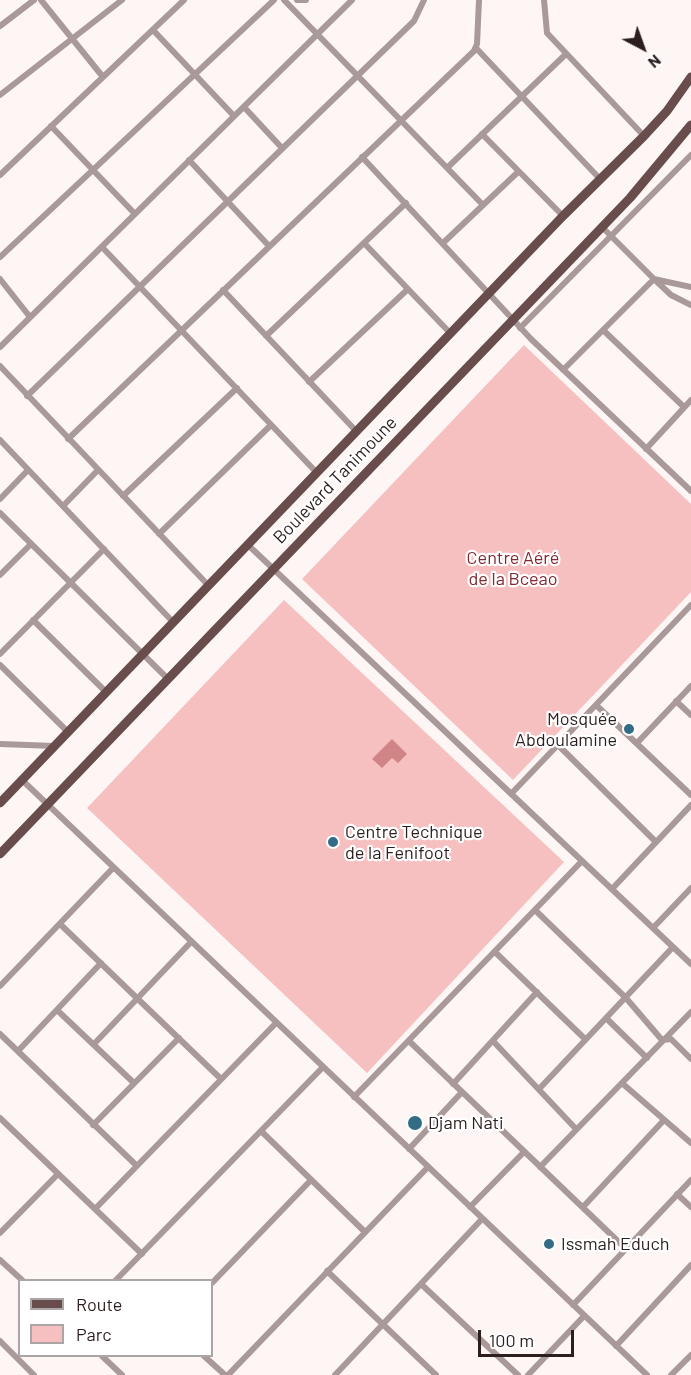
<!DOCTYPE html>
<meta charset="utf-8">
<style>
body{margin:0}
#map{position:relative;width:691px;height:1375px;overflow:hidden;background:#fef6f5;font-family:Barlow,sans-serif}
canvas{display:block}
.legend{position:absolute;left:18px;top:1279px;width:195px;height:78px;box-sizing:border-box;background:#fff;border:2px solid #aba5a5;margin:0;padding:8px 10px;list-style:none;font-size:18px;color:#2c1e1e}
.legend li{display:flex;align-items:center;gap:12px;height:30px}
.legend b{width:30px;border:2px solid #aba5a5}
.north{position:absolute;left:613px;top:18px;width:60px;height:60px;-webkit-text-stroke:4px #fff;paint-order:stroke;rotate:139deg;font-size:16px;font-weight:700;line-height:24px;text-align:center;color:#2c1e1e}
.north::after{content:'';display:block;margin:auto;width:21px;height:27px;background:#2c1e1e;clip-path:polygon(50% 0,100% 100%,50% 72%,0 100%)}
.scale{position:absolute;left:478px;top:1330px;width:96px;height:27px;box-sizing:border-box;border:3px solid #2c1e1e;border-top:0;padding-left:8px;font-size:18px;line-height:21px;white-space:nowrap;color:#2c1e1e;-webkit-text-stroke:4px #fff;paint-order:stroke}
</style>
<div id="map">
<canvas width="691" height="1375"></canvas>
<ul class="legend">
<li><b style="height:8px;background:#684d4c"></b>Route</li>
<li><b style="height:16px;background:#f7c0c0"></b>Parc</li>
</ul>
<div class="north">N</div>
<div class="scale">100 m</div>
</div>
<script>
const c = document.querySelector('canvas').getContext('2d');
c.lineJoin = 'round';
function fill(path, color) { c.fillStyle = color; c.fill(path, 'evenodd'); }
const poly = rows => new Path2D(rows.map(r => 'M' + r).join(''));
function stroke(path, color, width, dash) { c.strokeStyle = color; c.lineWidth = width; c.lineCap = dash ? 'butt' : 'round'; c.setLineDash(dash || []); c.stroke(path); }
function drawText(font, color, halo, rows, align = 'center') {
  c.font = font + ' Barlow,sans-serif'; c.lineWidth = 4.5; c.setLineDash([]); c.textBaseline = 'middle'; c.strokeStyle = halo; c.fillStyle = color; for (const [text, x, y, turn = 0] of rows) {
    c.save(); c.translate(x, y); c.rotate((+turn || 0) * Math.PI / 180); c.textAlign = isNaN(turn) ? turn : align; if (halo) c.strokeText(text, 0, 0); c.fillText(text, 0, 0); c.restore();
  }
}
const green = poly([
 [524,345,691,504,691,592,513,780,302,579],
 [284,600,564,862,367,1073,87,808]
]);
const water = poly([
 [392,739,407,754,398,763,392,758,382,768,372,759]
]);
const street = poly([
 [41,0,103,77],
 [284,0,483,205],
 [297,0,306,0],
 [544,0,547,33,644,136],
 [0,26,34,0],
 [153,30,234,116],
 [476,48,600,179],
 [0,95,122,0],
 [244,107,282,148],
 [51,126,135,214],
 [482,134,563,216],
 [362,157,531,339,691,491],
 [189,160,269,246],
 [448,167,566,54],
 [0,175,184,0],
 [602,227,654,279,691,287],
 [364,243,451,334],
 [443,243,518,172],
 [102,247,317,473],
 [0,257,274,0],
 [0,279,30,317],
 [223,290,357,432],
 [520,328,691,155],
 [603,330,684,407],
 [266,336,406,203],
 [0,347,352,0],
 [0,366,208,585],
 [563,370,654,279,671,295,691,305],
 [309,382,408,289],
 [27,396,414,21,424,0],
 [68,439,474,51,477,44,479,0],
 [0,440,173,622],
 [646,449,691,400],
 [123,496,237,388],
 [0,499,28,470],
 [63,506,98,470],
 [0,513,168,679],
 [159,534,271,425],
 [247,544,691,964],
 [0,575,30,545],
 [33,620,106,692],
 [0,654,104,549],
 [0,665,68,732],
 [676,701,691,715],
 [596,705,691,795],
 [637,743,691,686],
 [0,744,54,746],
 [558,745,656,842],
 [22,780,647,1375],
 [511,794,691,605],
 [612,889,691,805],
 [535,910,626,998,662,1040,671,1039,691,1059],
 [60,924,220,1078],
 [653,928,691,888],
 [495,952,585,1039],
 [0,986,113,868],
 [57,1010,134,1083],
 [606,1018,647,1058],
 [0,1034,137,1166],
 [409,1041,625,1248],
 [493,1041,576,1129],
 [94,1044,191,942],
 [18,1051,101,963],
 [453,1084,537,992],
 [623,1084,691,1143],
 [540,1088,673,947],
 [354,1097,582,861],
 [0,1118,142,1254],
 [93,1125,179,1038],
 [261,1131,365,1232],
 [409,1149,462,1092],
 [540,1167,691,1012],
 [677,1194,691,1207],
 [470,1207,524,1152],
 [583,1207,664,1120],
 [95,1209,276,1023],
 [0,1233,58,1174],
 [0,1260,22,1280],
 [327,1271,436,1375],
 [116,1280,323,1067],
 [212,1283,311,1180],
 [421,1284,518,1375],
 [573,1305,691,1180],
 [0,1341,34,1375],
 [616,1346,691,1265],
 [102,1356,122,1375],
 [204,1356,225,1375],
 [228,1375,428,1167],
 [335,1375,482,1219],
 [528,1375,584,1316],
 [671,1375,691,1355]
]);
const primary = poly([
 [0,803,563,216,644,136,667,111,691,77],
 [0,854,630,198,691,125]
]);
const markers = [
 [629,729,6,"#326c85"],
 [333,842,6,"#326c85"],
 [415,1123,8,"#326c85"],
 [549,1244,6,"#326c85"]
];
const streetNames = [
 ["Boulevard Tanimoune",335,480,-46]
];
const parkNames = [
 ["Centre Aéré",513,558],
 ["de la Bceao",513,579]
];
const poiNames = [
 ["Mosquée",617,719,"right"],
 ["Abdoulamine",617,740,"right"],
 ["Centre Technique",345,832],
 ["de la Fenifoot",345,853],
 ["Djam Nati",428,1123],
 ["Issmah Educh",561,1244]
];
fill(green, '#f7c0c0');
fill(water, '#d18485');
stroke(street, '#a99999', 6);
stroke(primary, '#684d4c', 9);
for (const [x, y, r, color] of markers) { const dot = new Path2D(); dot.arc(x, y, r, 0, 2 * Math.PI); c.fillStyle = color; c.fill(dot); stroke(dot, '#fff', 2); }
drawText('18px', '#2c1e1e', '#fff', streetNames);
drawText('18px', '#832730', '#fff', parkNames);
drawText('18px', '#2c1e1e', '#fff', poiNames, 'left');
</script>
